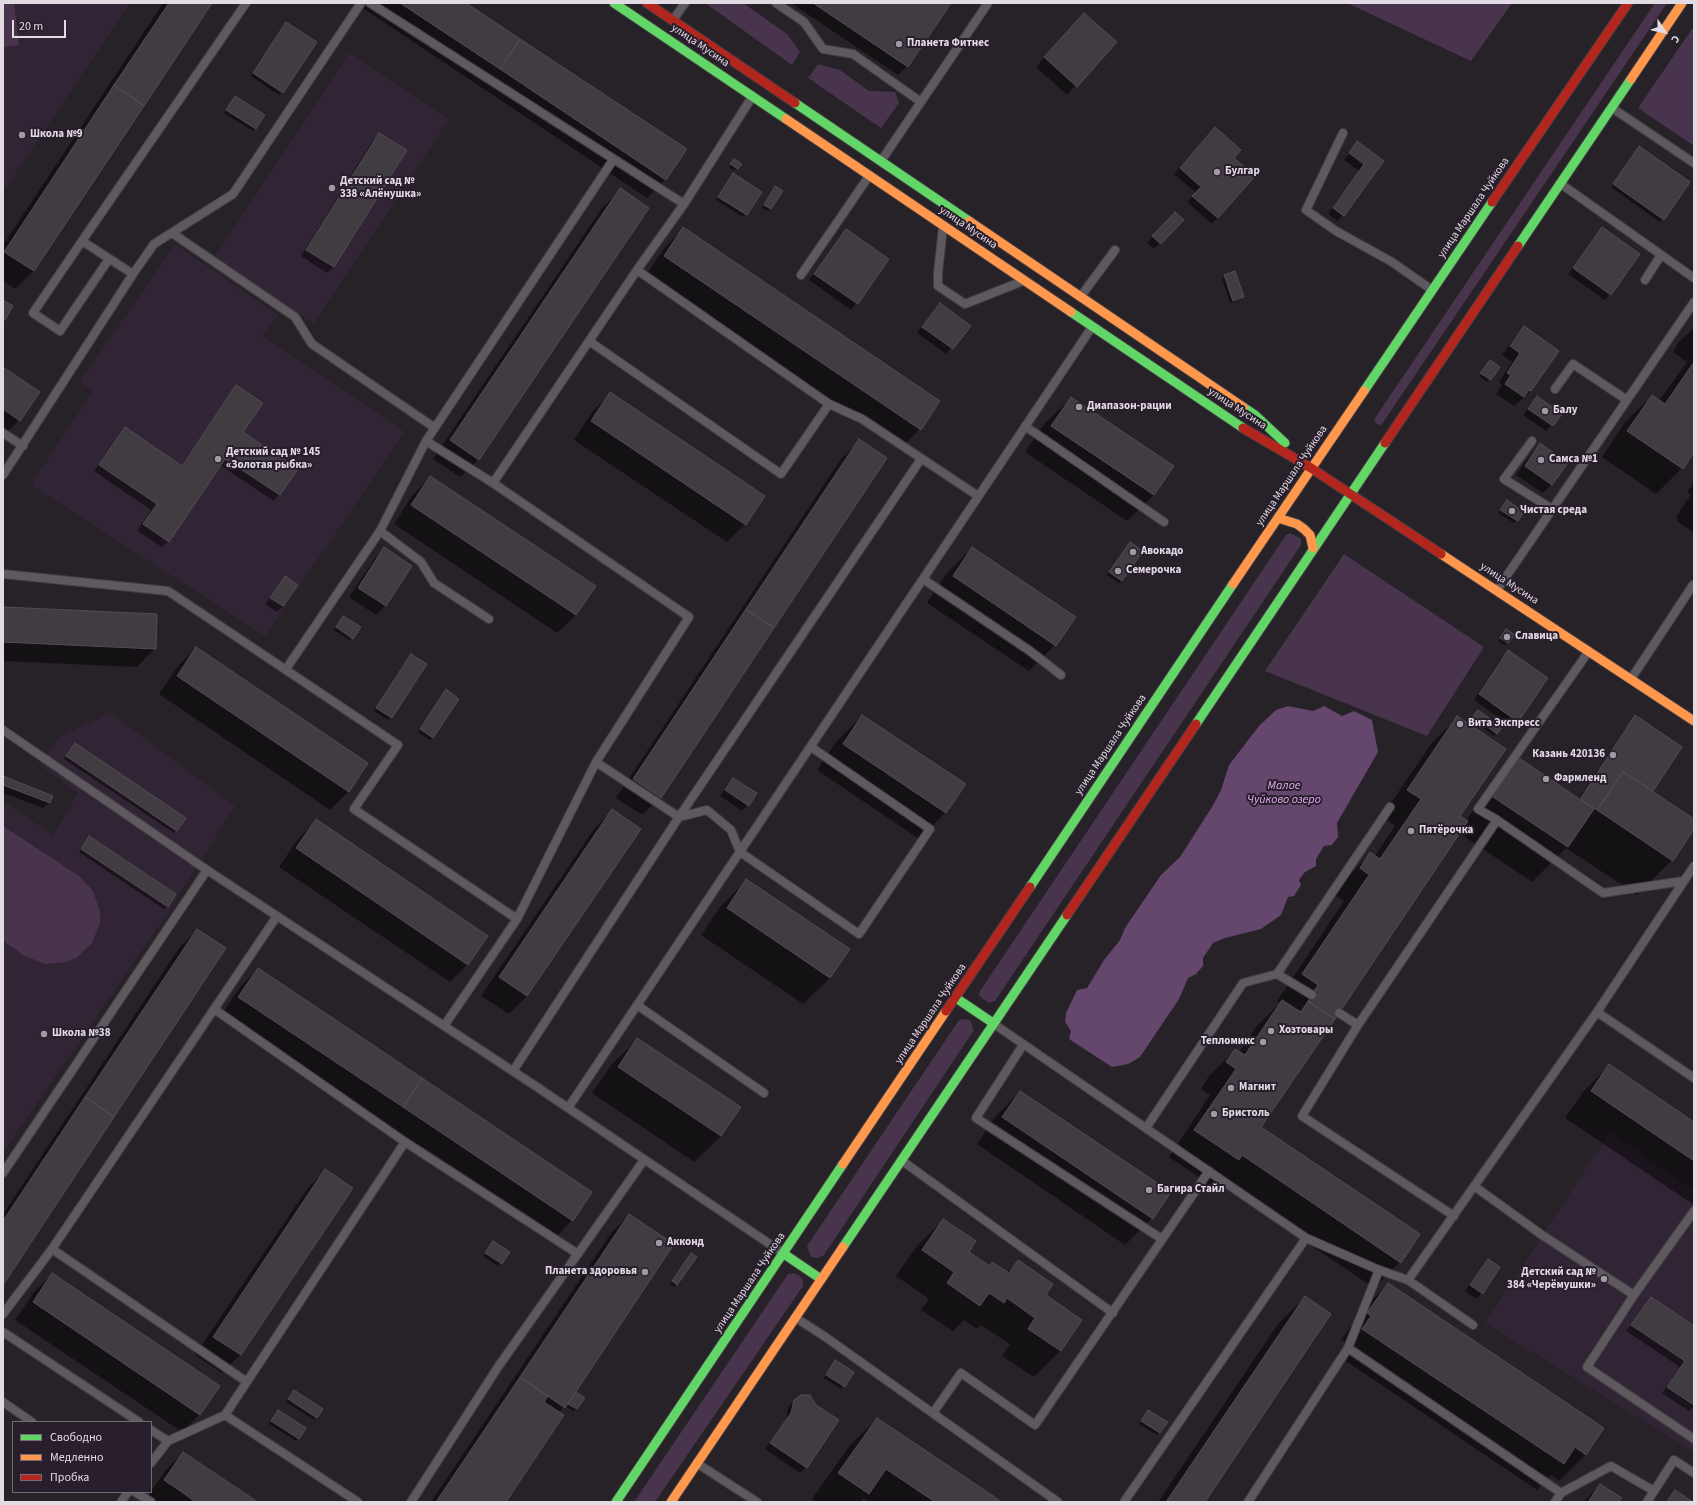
<!DOCTYPE html>
<meta charset="utf-8">
<style>
body{margin:0}
#map{position:relative;width:1697px;height:1505px;overflow:hidden;background:#272128;font-family:"Source Sans 3",sans-serif}
canvas{display:block}
.frame{position:absolute;inset:0;border:4px solid #e2dbe4;pointer-events:none}
.legend{position:absolute;left:12px;top:1421px;width:140px;height:72px;box-sizing:border-box;background:#291e2b;border:1px solid #736a75;margin:0;padding:5px 7px;list-style:none;font-size:12px;color:#e2dbe4}
.legend li{display:flex;align-items:center;gap:8px;height:20px}
.legend b{width:20px;border:1px solid #736a75}
.north{position:absolute;left:1645px;top:12px;width:40px;height:40px;-webkit-text-stroke:3px #291e2b;paint-order:stroke;rotate:124deg;font-size:11px;font-weight:700;line-height:16px;text-align:center;color:#e2dbe4}
.north::after{content:'';display:block;margin:auto;width:14px;height:18px;background:#e2dbe4;clip-path:polygon(50% 0,100% 100%,50% 72%,0 100%)}
.scale{position:absolute;left:12px;top:20px;width:54px;height:18px;box-sizing:border-box;border:2px solid #e2dbe4;border-top:0;padding-left:5px;font-size:12px;line-height:14px;white-space:nowrap;color:#e2dbe4;-webkit-text-stroke:3px #291e2b;paint-order:stroke}
</style>
<div id="map">
<canvas width="1697" height="1505"></canvas>
<div class="frame"></div>
<ul class="legend">
<li><b style="height:5px;background:#63d668"></b>Свободно</li>
<li><b style="height:5px;background:#ff974d"></b>Медленно</li>
<li><b style="height:5px;background:#b3261e"></b>Пробка</li>
</ul>
<div class="north">С</div>
<div class="scale">20 m</div>
</div>
<script>
const c = document.querySelector('canvas').getContext('2d');
c.lineJoin = 'round';
function fill(path, color) { c.fillStyle = color; c.fill(path, 'evenodd'); }
const poly = rows => new Path2D(rows.map(r => 'M' + r).join(''));
function stroke(path, color, width, dash) { c.strokeStyle = color; c.lineWidth = width; c.lineCap = dash ? 'butt' : 'round'; c.setLineDash(dash || []); c.stroke(path); }
function drawText(font, color, halo, rows, align = 'center') {
  c.font = font + ' "Source Sans 3",sans-serif'; c.lineWidth = 4; c.setLineDash([]); c.textBaseline = 'middle'; c.strokeStyle = halo; c.fillStyle = color; for (const [text, x, y, turn = 0] of rows) {
    c.save(); c.translate(x, y); c.rotate((+turn || 0) * Math.PI / 180); c.textAlign = isNaN(turn) ? turn : align; if (halo) c.strokeText(text, 0, 0); c.fillText(text, 0, 0); c.restore();
  }
}
const built = poly([
 [3,3,130,3,3,192],
 [349,53,449,119,314,324,214,258],
 [175,244,278,315,263,336,405,432,265,636,31,485,93,391,80,382],
 [111,713,235,806,167,914,3,1153,3,801,53,835,78,793,39,765,59,737],
 [1610,1132,1694,1191,1694,1452,1485,1323]
]);
const green = poly([
 [3,3,14,3,19,45,3,47],
 [705,3,743,3,787,34,800,52,792,65],
 [1347,3,1512,3,1471,61],
 [1655,3,1667,3,1384,421,1381,425,1377,424,1374,421,1377,415],
 [1694,26,1694,146,1638,108],
 [818,64,840,70,869,91,895,92,899,103,881,128,808,78],
 [1290,533,1301,539,1301,545,995,1001,989,1003,984,1000,979,995,980,991,1286,535],
 [1344,554,1484,647,1427,736,1265,671],
 [3,826,79,876,93,891,100,912,100,923,92,943,76,958,66,962,45,964,25,956,3,941],
 [964,1019,970,1020,974,1030,824,1255,818,1258,811,1257,807,1246,959,1020],
 [794,1273,800,1276,803,1280,803,1286,655,1502,634,1502,788,1274]
]);
const water = poly([
 [1288,706,1313,711,1324,706,1342,716,1354,711,1372,720,1378,752,1337,823,1338,837,1332,845,1324,846,1316,859,1316,866,1305,872,1299,880,1301,885,1294,896,1288,897,1281,915,1261,929,1225,938,1213,943,1203,958,1203,966,1196,974,1188,978,1179,999,1140,1057,1128,1064,1112,1067,1069,1039,1071,1031,1065,1022,1066,1013,1077,990,1087,988,1104,960,1120,940,1125,928,1161,875,1180,857,1212,807,1221,790,1229,765,1259,726,1276,710]
]);
const shadow = poly([
 [163,3,210,3,33,271,15,289,3,281,3,245],
 [355,3,464,3,666,179,647,198],
 [791,3,950,3,907,66,898,75],
 [1075,23,1116,43,1067,95,1036,67],
 [284,26,282,92,279,95,251,76],
 [235,97,255,128,253,131,224,113],
 [379,134,405,150,333,267,327,273,301,256,373,140],
 [1209,134,1253,176,1212,224,1187,202,1196,193,1174,174],
 [1358,143,1383,161,1338,221,1328,214,1359,171,1344,160],
 [1636,150,1663,219,1660,222,1611,187],
 [732,162,740,164,734,171,729,167],
 [731,177,761,192,743,217,716,200],
 [621,190,479,459,460,477,433,459,602,208],
 [773,190,782,192,768,211,762,208],
 [1175,213,1182,220,1154,249,1147,243],
 [1602,228,1610,294,1605,300,1568,274],
 [683,229,920,429,902,447,646,275,665,247],
 [846,230,888,259,851,310,809,280],
 [1225,276,1243,297,1240,300,1230,303,1222,278],
 [940,304,969,326,946,354,917,333],
 [1524,328,1531,391,1514,406,1496,394,1502,385,1499,382,1512,362,1502,355,1515,337],
 [1694,328,1694,452,1682,468,1656,494,1602,457,1625,422,1652,396,1659,401,1687,362,1673,352,1678,343],
 [1487,364,1498,367,1487,382,1479,376],
 [3,368,19,420,3,436],
 [236,387,242,432,297,469,274,501,220,465,168,542,162,547,137,531,151,510,94,471,125,429,181,466,231,393],
 [610,394,745,524,727,542,574,440,592,412],
 [1537,397,1561,414,1546,431,1523,415],
 [1071,398,1154,495,1127,521,1025,452,1044,424],
 [859,441,661,797,642,815,616,798,841,459],
 [1540,445,1552,484,1543,493,1516,475,1531,454],
 [430,477,594,587,576,615,557,633,394,524,412,496],
 [1694,482,1694,533,1677,521,1678,519,1676,517,1691,494,1687,492],
 [1504,504,1522,512,1514,523,1498,513],
 [1130,543,1122,580,1119,583,1107,575],
 [972,548,1055,645,1029,671,927,603,946,574],
 [384,549,411,566,385,606,376,615,349,597,375,558],
 [285,577,283,606,277,612,265,604],
 [3,608,155,648,137,667,3,661],
 [341,620,352,638,350,641,334,630],
 [1506,630,1508,642,1505,645,1498,641],
 [196,648,367,764,348,792,330,810,159,694,178,666],
 [1508,652,1517,721,1512,727,1474,700,1502,657],
 [409,658,425,664,388,720,374,711],
 [444,693,432,738,430,740,418,732],
 [1475,714,1497,733,1494,736,1471,719],
 [862,716,964,785,945,813,919,839,817,770,836,742],
 [1636,717,1681,747,1651,791,1694,820,1694,827,1672,860,1637,895,1566,848,1532,882,1459,833,1260,1127,1400,1262,1374,1288,1216,1181,1212,1186,1169,1157,1210,1095,1201,1089,1209,1076,1235,1050,1239,1053,1256,1027,1280,1003,1277,1001,1344,901,1334,895,1344,880,1370,854,1374,857,1395,826,1382,816,1431,744,1457,718,1459,817,1466,821,1484,794,1519,759,1578,799,1627,726],
 [75,744,176,830,174,833,64,759],
 [3,777,49,802,43,808,3,793],
 [733,779,748,805,742,811,720,796],
 [612,811,527,996,509,1014,481,996,594,829],
 [316,821,468,964,450,982,279,867,298,839],
 [89,837,175,894,167,906,164,909,79,852],
 [746,881,830,978,803,1004,701,935,720,907],
 [197,930,3,1283,3,1214,179,948],
 [258,969,591,1192,572,1220,554,1239,221,1015,240,987],
 [638,1039,721,1136,694,1162,592,1093,611,1065],
 [1609,1066,1694,1123,1694,1205,1565,1118,1583,1092],
 [1020,1092,1169,1192,1152,1218,1125,1245,977,1144,994,1118],
 [325,1171,352,1188,240,1355,222,1373,195,1355,307,1189],
 [629,1215,572,1396,576,1393,583,1398,576,1409,573,1411,565,1406,559,1412,505,1502,431,1502,611,1233],
 [943,1220,967,1252,989,1267,1006,1273,1018,1262,1044,1296,1081,1320,1060,1351,1034,1377,1002,1356,1010,1344,981,1325,977,1329,964,1320,953,1331,921,1310,929,1299,896,1276,917,1246],
 [491,1245,501,1263,498,1266,483,1256],
 [691,1254,677,1284,674,1287,670,1284],
 [1488,1260,1482,1293,1476,1299,1465,1291],
 [52,1274,200,1414,182,1432,15,1320,34,1292],
 [1388,1284,1585,1455,1559,1481,1551,1475,1537,1490,1337,1355,1346,1342,1341,1340,1362,1310],
 [1305,1297,1203,1502,1158,1502,1278,1324],
 [1651,1298,1694,1327,1694,1409,1692,1408,1689,1411,1662,1393,1680,1367,1626,1331],
 [833,1364,853,1372,841,1389,824,1378],
 [292,1394,316,1417,314,1420,286,1402],
 [794,1401,806,1467,800,1473,765,1449,786,1420,788,1407],
 [1146,1413,1160,1432,1157,1435,1139,1424],
 [276,1414,304,1429,296,1441,269,1424],
 [877,1419,1000,1502,869,1502,863,1498,860,1502,816,1502,812,1499,850,1445],
 [183,1453,256,1502,151,1502,146,1499,165,1471],
 [1600,1485,1618,1502,1583,1502],
 [1675,1491,1691,1502,1664,1502]
]);
const building = poly([
 [169,3,212,3,144,106,114,85,169,3],
 [400,3,466,3,520,39,500,69,400,3],
 [813,3,951,3,908,67,813,3],
 [1084,13,1117,42,1077,87,1044,57,1084,13],
 [286,22,317,42,283,93,253,73,286,22],
 [520,39,687,149,666,180,500,69,520,39],
 [114,85,144,106,34,271,4,252,114,85],
 [235,96,265,115,256,129,226,110,235,96],
 [1215,127,1241,150,1234,158,1255,176,1218,218,1192,196,1201,187,1180,168,1215,127],
 [379,133,407,150,334,267,306,250,379,133],
 [1357,141,1384,161,1344,216,1333,208,1364,164,1349,153,1357,141],
 [1639,146,1690,182,1664,220,1613,184,1639,146],
 [734,159,742,164,738,169,730,164,734,159],
 [733,173,762,192,747,215,718,197,733,173],
 [775,186,783,191,771,209,764,205,775,186],
 [620,188,649,208,479,460,450,440,620,188],
 [1175,212,1184,220,1161,244,1152,236,1175,212],
 [683,227,940,401,921,430,664,256,683,227],
 [1602,227,1640,254,1611,295,1573,268,1602,227],
 [846,229,889,259,858,304,814,274,846,229],
 [1235,271,1244,297,1233,301,1224,275,1235,271],
 [3,300,13,306,5,320,3,319,3,300],
 [940,303,971,326,953,349,922,327,940,303],
 [1524,326,1559,351,1531,391,1529,390,1524,397,1505,384,1511,375,1507,373,1520,353,1510,346,1524,326],
 [1490,360,1500,367,1491,380,1480,373,1490,360],
 [1694,362,1694,452,1683,469,1627,431,1652,395,1665,404,1694,362],
 [3,367,40,392,20,421,3,409,3,367],
 [236,385,263,403,243,432,298,469,280,495,225,459,169,542,143,524,157,504,99,465,125,427,182,466,236,385],
 [610,392,765,496,746,525,591,421,610,392],
 [1537,396,1562,414,1553,426,1528,409,1537,396],
 [1071,397,1174,466,1154,495,1051,426,1071,397],
 [859,439,887,458,774,628,746,609,859,439],
 [1540,443,1568,463,1552,485,1525,466,1540,443],
 [430,476,596,586,576,615,411,505,430,476],
 [1507,500,1524,512,1518,521,1500,510,1507,500],
 [1130,542,1143,551,1122,581,1109,572,1130,542],
 [384,547,412,566,386,606,358,588,384,547],
 [972,547,1076,617,1056,646,953,576,972,547],
 [285,576,298,585,283,606,270,598,285,576],
 [3,607,157,614,156,649,3,642,3,607],
 [746,609,774,628,661,798,633,779,746,609],
 [343,616,361,627,353,639,336,627,343,616],
 [1506,629,1515,635,1508,643,1500,638,1506,629],
 [196,647,368,763,349,792,177,676,196,647],
 [1508,650,1548,678,1518,722,1479,694,1508,650],
 [411,654,427,664,392,718,376,708,411,654],
 [446,689,459,699,433,738,420,729,446,689],
 [1478,710,1502,727,1497,734,1473,716,1478,710],
 [862,715,966,784,946,813,843,744,862,715],
 [1635,715,1682,747,1653,791,1623,772,1597,810,1580,799,1635,715],
 [1457,716,1506,749,1460,816,1468,821,1335,1019,1308,1001,1318,985,1302,974,1369,875,1360,868,1370,852,1380,859,1421,799,1407,790,1457,716],
 [75,743,186,818,177,831,66,756,75,743],
 [1519,758,1594,809,1568,847,1493,797,1519,758],
 [1623,772,1694,819,1694,829,1673,861,1597,810,1623,772],
 [3,776,53,796,50,803,3,785,3,776],
 [733,778,757,793,749,806,725,790,733,778],
 [612,809,641,829,527,996,499,977,612,809],
 [316,819,488,936,468,965,296,848,316,819],
 [89,836,176,894,168,907,81,849,89,836],
 [746,879,850,949,830,978,727,908,746,879],
 [197,929,226,948,114,1117,85,1097,197,929],
 [258,968,422,1078,403,1107,238,997,258,968],
 [1282,1000,1301,1012,1308,1001,1335,1019,1261,1127,1420,1234,1401,1263,1242,1155,1239,1160,1194,1130,1236,1069,1226,1062,1235,1049,1245,1055,1282,1000],
 [637,1038,741,1107,721,1136,618,1067,637,1038],
 [1609,1064,1694,1122,1694,1161,1591,1091,1609,1064],
 [422,1078,592,1192,573,1221,403,1107,422,1078],
 [1020,1091,1171,1192,1153,1219,1002,1117,1020,1091],
 [85,1097,114,1117,3,1285,3,1221,85,1097],
 [325,1169,353,1188,241,1355,213,1337,325,1169],
 [629,1214,674,1244,565,1408,520,1377,629,1214],
 [943,1219,976,1241,969,1252,990,1266,992,1262,1009,1273,1018,1260,1053,1284,1046,1295,1082,1320,1061,1351,1028,1329,1035,1318,1007,1298,1004,1303,989,1293,980,1306,947,1283,954,1272,922,1250,943,1219],
 [493,1241,510,1252,502,1264,485,1253,493,1241],
 [691,1253,697,1257,677,1285,672,1281,691,1253],
 [1488,1259,1500,1267,1483,1294,1470,1285,1488,1259],
 [52,1273,220,1386,200,1415,33,1302,52,1273],
 [1388,1283,1604,1428,1586,1455,1575,1447,1564,1464,1362,1329,1371,1316,1367,1313,1388,1283],
 [1305,1296,1331,1314,1314,1339,1205,1502,1166,1502,1305,1296],
 [1651,1297,1694,1326,1694,1405,1667,1387,1685,1361,1631,1325,1651,1297],
 [835,1360,854,1372,845,1387,826,1375,835,1360],
 [520,1377,548,1396,544,1402,564,1415,506,1502,436,1502,520,1377],
 [294,1390,323,1409,317,1418,288,1399,294,1390],
 [576,1392,585,1398,577,1409,568,1404,576,1392],
 [801,1395,810,1395,816,1405,839,1420,807,1468,770,1443,791,1413,794,1400,801,1395],
 [278,1410,306,1428,299,1439,271,1421,278,1410],
 [1148,1410,1168,1422,1160,1433,1141,1421,1148,1410],
 [877,1418,907,1438,1002,1502,935,1502,886,1469,869,1494,838,1473,877,1418],
 [183,1452,258,1502,195,1502,186,1495,164,1480,183,1452],
 [1600,1484,1622,1498,1619,1502,1588,1502,1600,1484],
 [1675,1490,1693,1502,1666,1502,1675,1490]
]);
const lane = poly([
 [370,3,684,204,752,97],
 [776,3,804,22,823,49,853,54,921,102],
 [673,20,685,3],
 [1612,108,1694,163],
 [1343,133,1306,210,1336,231,1392,262,1432,290],
 [881,161,988,3],
 [1561,184,1694,278],
 [684,204,637,270,829,404,862,419,978,496],
 [943,227,938,273,938,286,965,304,1023,281],
 [172,233,295,317,312,344,435,428],
 [82,241,33,313,60,331,109,259],
 [133,274,154,244,233,194,361,3],
 [801,275,869,176],
 [1645,280,1661,255],
 [1081,296,1115,250],
 [589,341,781,474,829,404],
 [1555,389,1573,364,1627,400],
 [1025,426,1164,522],
 [3,433,23,446],
 [426,441,493,483,689,617,596,762,517,919],
 [1532,441,1504,479,1552,509],
 [3,475,133,274,82,241,246,3],
 [493,483,637,270],
 [380,531,421,562,434,583,489,619],
 [3,574,168,591,398,745,354,809,517,919,444,1026],
 [923,579,1030,651,1061,675],
 [1497,590,1694,302],
 [286,669,380,531,426,441,613,160],
 [1631,679,1693,585,1694,586],
 [3,730,207,870,534,1085,783,1253],
 [596,762,679,817,707,810,731,830,740,852,859,934,930,829,811,747],
 [1497,820,1478,809,1589,651],
 [1277,974,1312,995],
 [637,1005,764,1093],
 [214,1009,405,1142,578,1254],
 [1597,1012,1694,1078],
 [1339,1013,1358,1025,1497,820,1603,893,1683,881],
 [994,1024,1306,1238,1379,1270,1408,1280,1597,1012,1694,866],
 [1358,1025,1302,1116,1454,1216],
 [1023,1045,976,1118,1162,1239],
 [513,1071,679,817,921,459],
 [568,1108,1092,327],
 [1146,1128,1243,983,1277,974,1390,807],
 [901,1160,1113,1313],
 [3,1173,207,870],
 [1474,1186,1542,1235,1634,1295],
 [1694,1211,1634,1295,1587,1367,1694,1439],
 [52,1249,247,1382],
 [1408,1280,1473,1325],
 [3,1314,52,1249,277,916],
 [796,1318,824,1336,1058,1502],
 [3,1332,139,1422],
 [1348,1348,1561,1493,1555,1502],
 [3,1402,32,1422],
 [933,1413,961,1373,1035,1425,1209,1171],
 [151,1430,168,1441],
 [151,1463,168,1441,225,1415],
 [698,1464,757,1502],
 [135,1492,151,1502],
 [1561,1493,1611,1466,1654,1491],
 [121,1502,128,1492],
 [358,1502,225,1415,405,1142],
 [411,1502,498,1367,644,1160],
 [1124,1502,1306,1238],
 [1248,1502,1348,1348,1379,1270],
 [1647,1502,1674,1460,1694,1473]
]);
const fast = poly([
 [614,3,786,119],
 [795,103,969,221],
 [1518,246,1631,79],
 [1071,312,1243,428],
 [1364,391,1492,202],
 [1243,407,1255,415,1285,443],
 [1196,724,1385,443],
 [1030,887,1233,584],
 [956,998,993,1023],
 [843,1247,1067,915],
 [784,1254,821,1279],
 [616,1502,843,1164]
]);
const slow = poly([
 [1631,79,1682,3],
 [786,119,1071,312],
 [969,221,1243,407],
 [1278,518,1297,524,1304,529,1310,535,1313,548],
 [1441,554,1694,721],
 [1233,584,1364,391],
 [843,1164,946,1011],
 [671,1502,843,1247]
]);
const jam = poly([
 [647,3,795,103],
 [1492,202,1628,3],
 [1243,428,1311,468,1441,554],
 [1385,443,1518,246],
 [1067,915,1196,724],
 [946,1011,1030,887]
]);
const markers = [
 [899,44,4,"#a19aa2"],
 [22,135,4,"#a19aa2"],
 [1217,172,4,"#a19aa2"],
 [332,188,4,"#a19aa2"],
 [1079,407,4,"#a19aa2"],
 [1545,411,4,"#a19aa2"],
 [218,459,4,"#a19aa2"],
 [1541,460,4,"#a19aa2"],
 [1512,511,4,"#a19aa2"],
 [1133,552,4,"#a19aa2"],
 [1118,571,4,"#a19aa2"],
 [1507,637,4,"#a19aa2"],
 [1460,724,4,"#a19aa2"],
 [1613,755,4,"#a19aa2"],
 [1546,779,4,"#a19aa2"],
 [1411,831,4,"#a19aa2"],
 [1271,1031,4,"#a19aa2"],
 [44,1034,4,"#a19aa2"],
 [1263,1042,4,"#a19aa2"],
 [1231,1088,4,"#a19aa2"],
 [1214,1114,4,"#a19aa2"],
 [1149,1190,4,"#a19aa2"],
 [659,1243,4,"#a19aa2"],
 [645,1272,4,"#a19aa2"],
 [1604,1279,4,"#a19aa2"]
];
const poiNames = [
 ["Планета Фитнес",907,44],
 ["Школа №9",30,135],
 ["Булгар",1225,172],
 ["Детский сад №",340,182],
 ["338 «Алёнушка»",340,195],
 ["Диапазон-рации",1087,407],
 ["Балу",1553,411],
 ["Детский сад № 145",226,453],
 ["«Золотая рыбка»",226,466],
 ["Самса №1",1549,460],
 ["Чистая среда",1520,511],
 ["Авокадо",1141,552],
 ["Семерочка",1126,571],
 ["Славица",1515,637],
 ["Вита Экспресс",1468,724],
 ["Казань 420136",1605,755,"right"],
 ["Фармленд",1554,779],
 ["Пятёрочка",1419,831],
 ["Хозтовары",1279,1031],
 ["Школа №38",52,1034],
 ["Тепломикс",1255,1042,"right"],
 ["Магнит",1239,1088],
 ["Бристоль",1222,1114],
 ["Багира Стайл",1157,1190],
 ["Акконд",667,1243],
 ["Планета здоровья",637,1272,"right"],
 ["Детский сад №",1596,1273,"right"],
 ["384 «Черёмушки»",1596,1286,"right"]
];
const streetNames = [
 ["улица Мусина",700,46,34],
 ["улица Маршала Чуйкова",1474,208,-56],
 ["улица Мусина",968,228,34],
 ["улица Мусина",1237,409,33],
 ["улица Маршала Чуйкова",1292,476,-56],
 ["улица Мусина",1509,584,33],
 ["улица Маршала Чуйкова",1111,745,-56],
 ["улица Маршала Чуйкова",931,1014,-56],
 ["улица Маршала Чуйкова",750,1283,-56]
];
const waterNames = [
 ["Малое",1284,786],
 ["Чуйково озеро",1284,800]
];
fill(built, '#312434');
fill(green, '#48344d');
fill(water, '#65466d');
fill(shadow, '#0007');
fill(building, '#413c42');
stroke(building, '#524c54', 1);
stroke(lane, '#423d43', 10);
stroke(fast, '#423d43', 11);
stroke(slow, '#423d43', 11);
stroke(jam, '#423d43', 11);
stroke(lane, '#5e595f', 8);
stroke(fast, '#63d668', 9);
stroke(slow, '#ff974d', 9);
stroke(jam, '#b3261e', 9);
for (const [x, y, r, color] of markers) { const dot = new Path2D(); dot.arc(x, y, r, 0, 2 * Math.PI); c.fillStyle = color; c.fill(dot); stroke(dot, '#291e2b', 1.5); }
drawText('bold 11px', '#e2dbe4', '#291e2b', poiNames, 'left');
drawText('11px', '#e2dbe4', '#291e2b', streetNames);
drawText('italic 12px', '#dfabed', '#291e2b', waterNames);
</script>
